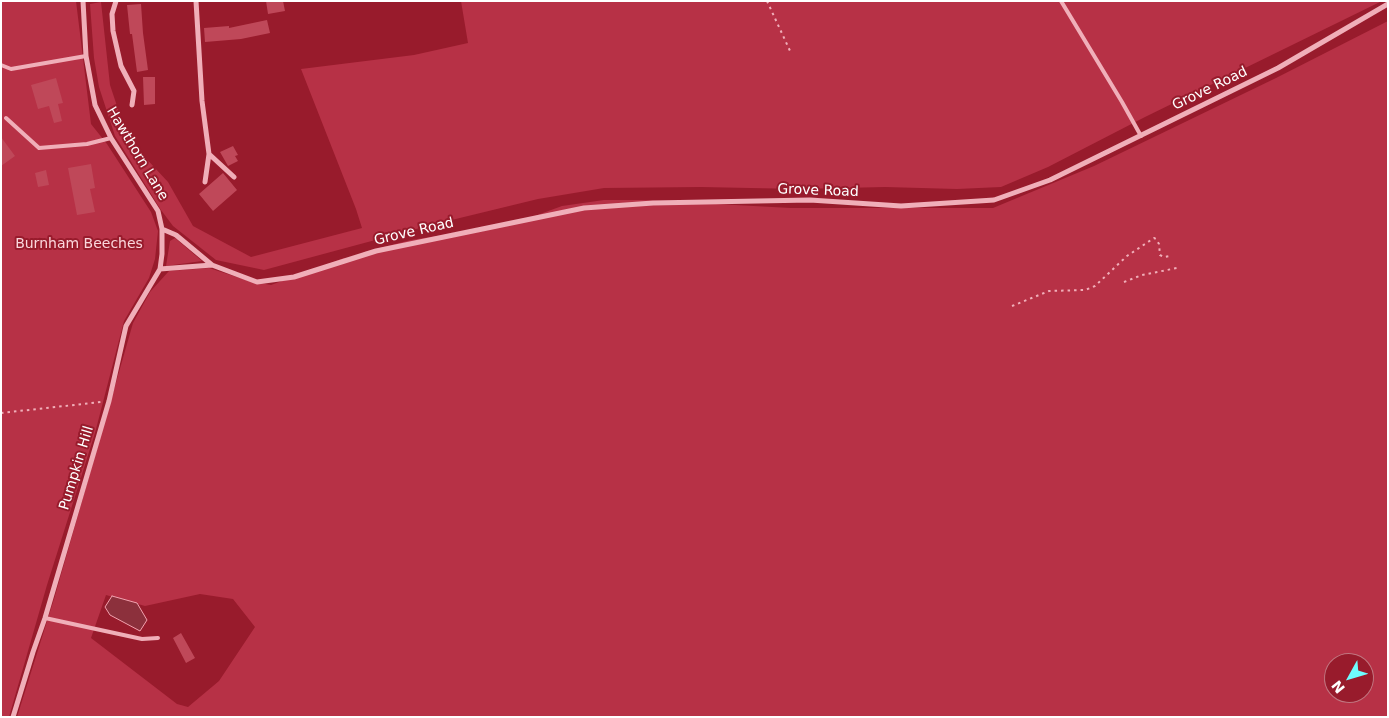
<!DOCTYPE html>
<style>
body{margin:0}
#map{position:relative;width:1389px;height:718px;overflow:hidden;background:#981b2c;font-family:"DejaVu Sans",sans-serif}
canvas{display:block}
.frame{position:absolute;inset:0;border:2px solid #fff;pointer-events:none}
.north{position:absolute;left:1324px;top:653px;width:50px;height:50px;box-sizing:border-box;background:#981b2c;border:1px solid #c17680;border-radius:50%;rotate:231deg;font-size:14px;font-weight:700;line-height:20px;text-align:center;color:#fff}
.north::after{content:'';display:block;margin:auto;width:18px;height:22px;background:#6efdff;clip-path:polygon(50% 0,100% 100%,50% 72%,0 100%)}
</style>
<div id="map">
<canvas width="1389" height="718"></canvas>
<div class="frame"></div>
<div class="north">N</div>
</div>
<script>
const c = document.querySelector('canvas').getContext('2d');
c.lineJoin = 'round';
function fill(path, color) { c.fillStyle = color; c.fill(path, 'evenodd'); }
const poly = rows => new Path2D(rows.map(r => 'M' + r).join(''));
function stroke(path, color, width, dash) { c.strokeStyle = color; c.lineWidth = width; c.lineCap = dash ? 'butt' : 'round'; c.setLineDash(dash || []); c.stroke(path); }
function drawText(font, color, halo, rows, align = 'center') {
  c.font = font + ' "DejaVu Sans",sans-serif'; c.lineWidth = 4; c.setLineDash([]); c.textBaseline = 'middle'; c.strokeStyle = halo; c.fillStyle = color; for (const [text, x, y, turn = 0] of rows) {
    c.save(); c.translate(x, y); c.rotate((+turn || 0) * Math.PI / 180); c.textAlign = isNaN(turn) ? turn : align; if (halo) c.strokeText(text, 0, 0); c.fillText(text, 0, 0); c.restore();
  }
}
const green = poly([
 [1,1,76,1,91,124,107,144,151,212,158,231,155,259,149,278,124,321,95,433,47,585,9,717,1,717],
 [461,1,1382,1,1145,117,1048,167,1001,187,957,189,885,187,800,189,701,187,604,188,538,199,431,225,264,270,216,260,173,226,161,210,115,136,99,87,94,58,90,4,101,2,110,85,128,139,168,182,193,226,251,257,362,228,356,209,301,69,414,55,468,43],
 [1388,21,1388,717,17,717,54,599,133,323,150,292,169,271,209,268,249,281,271,285,344,258,358,257,364,252,411,240,513,224,562,206,604,200,642,200,791,208,993,208,1094,166,1276,78],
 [200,594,233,599,255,627,219,681,188,707,177,704,91,638,106,595,145,606],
 [1334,663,1364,663,1364,693,1334,693],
 [175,238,202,261,166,266,170,241]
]);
const water = poly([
 [112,596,137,603,147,620,140,631,110,615,105,607,112,596]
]);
const building = poly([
 [266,1,283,1,285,11,268,14],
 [141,4,143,33,148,70,137,72,132,34,130,34,127,5],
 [267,20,270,33,241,39,205,42,204,28,229,26,229,28],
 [143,77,155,77,155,104,144,105],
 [56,78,63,103,58,104,62,121,54,123,49,106,38,109,31,85],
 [1,137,15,156,1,166],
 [233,146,238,155,235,156,238,161,228,166,220,152],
 [91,164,95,188,90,189,95,212,77,215,68,168],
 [46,170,49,185,38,187,35,173],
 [223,173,237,190,213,211,199,194],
 [181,633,195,658,186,663,173,638]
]);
const path = poly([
 [767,1,791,53],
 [1124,282,1142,275,1177,268],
 [1012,306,1049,291,1085,290,1095,286,1127,256,1154,238,1156,239,1159,244,1160,255,1164,257,1170,256],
 [1,413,101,402]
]);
const lane = poly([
 [1061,1,1122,102,1141,136],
 [1,65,11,69,86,56],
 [6,118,39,148,87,144,111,138],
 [45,618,142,639,158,638]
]);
const street = poly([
 [116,1,112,14,113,31,121,66,134,91,132,105],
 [196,1,202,101,209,154],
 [205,182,209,154,234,177],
 [162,229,176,235,212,265,257,282,294,277,376,251,584,208,653,203,810,200,901,206,994,200,1050,180,1278,68,1388,4],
 [160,269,212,265],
 [13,717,33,652,45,618,109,401,126,326,160,269,162,254,162,229,158,211,111,138,95,105,86,56,83,1]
]);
const streetNames = [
 ["Grove Road",1210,89,-26],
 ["Hawthorn Lane",137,154,59],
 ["Grove Road",818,191,2],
 ["Grove Road",414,232,-13],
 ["Pumpkin Hill",77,468,-73]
];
const parkNames = [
 ["Burnham Beeches",79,244]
];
fill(green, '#b73146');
fill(water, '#8c303c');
stroke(water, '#f2a2af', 1);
fill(building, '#bf4859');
stroke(path, '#f0afb9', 2, [2.5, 4]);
stroke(lane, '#f0afb9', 4);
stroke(street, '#f0afb9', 5);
drawText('14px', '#fff', '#981b2c', streetNames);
drawText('14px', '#fbd6dc', '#981b2c', parkNames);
</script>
